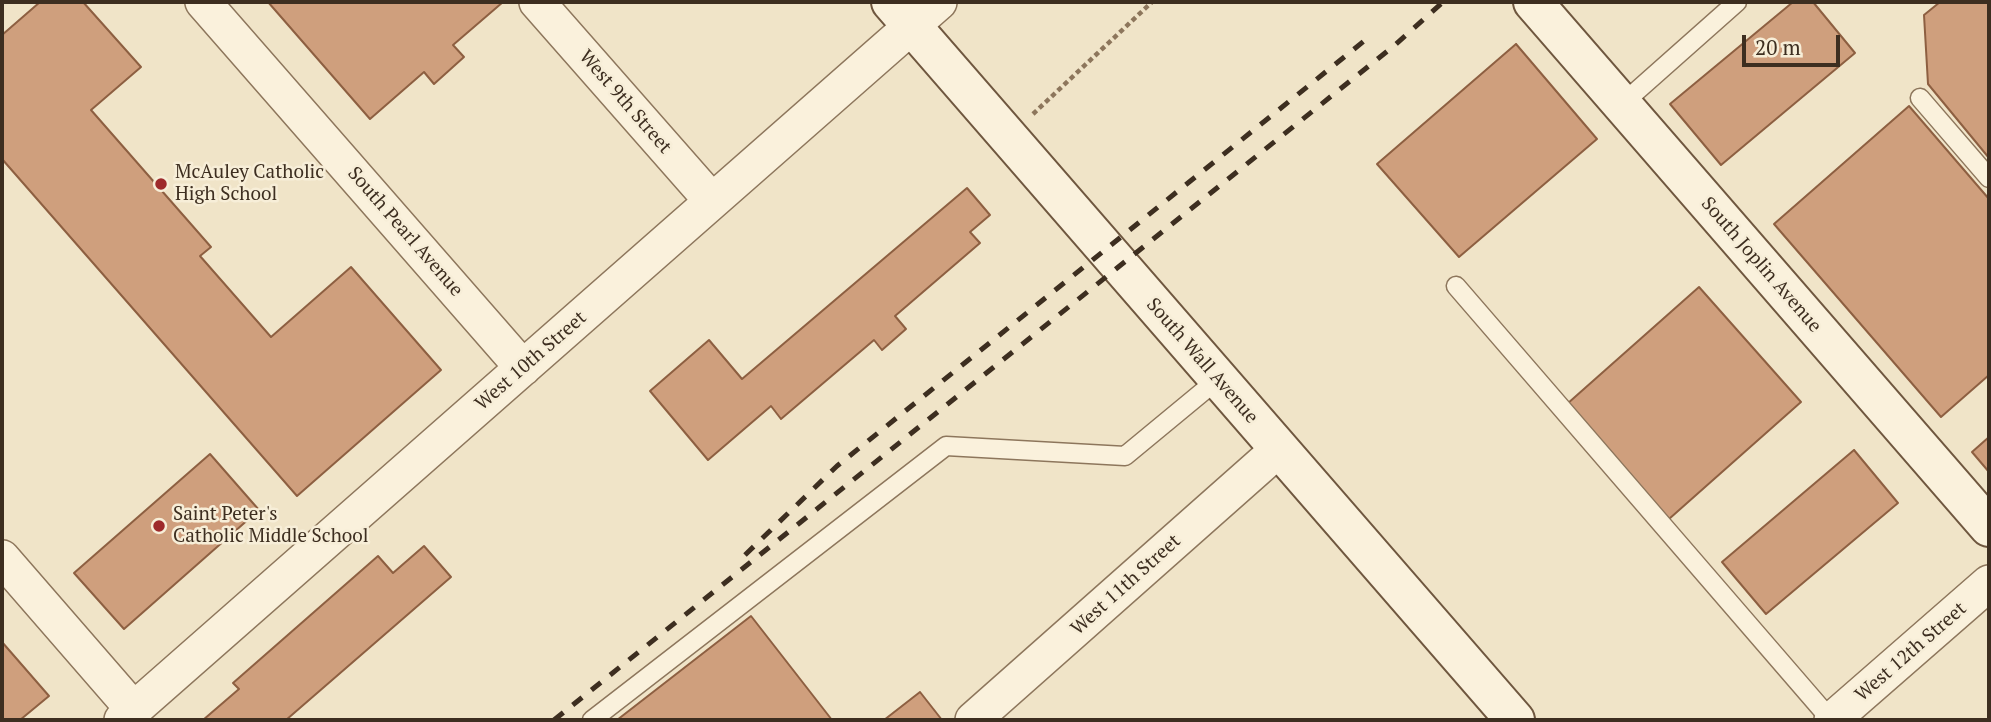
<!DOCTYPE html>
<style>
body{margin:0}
#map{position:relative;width:1991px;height:722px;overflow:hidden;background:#f0e4c8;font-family:"PT Serif",serif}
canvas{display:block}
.frame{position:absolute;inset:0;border:4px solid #3d2e20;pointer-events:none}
.scale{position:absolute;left:1742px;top:35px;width:98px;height:32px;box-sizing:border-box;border:4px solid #3d2e20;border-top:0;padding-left:9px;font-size:21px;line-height:24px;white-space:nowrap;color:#3d2e20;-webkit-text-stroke:5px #f7eed8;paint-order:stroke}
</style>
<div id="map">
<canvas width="1991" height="722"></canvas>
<div class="frame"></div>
<div class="scale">20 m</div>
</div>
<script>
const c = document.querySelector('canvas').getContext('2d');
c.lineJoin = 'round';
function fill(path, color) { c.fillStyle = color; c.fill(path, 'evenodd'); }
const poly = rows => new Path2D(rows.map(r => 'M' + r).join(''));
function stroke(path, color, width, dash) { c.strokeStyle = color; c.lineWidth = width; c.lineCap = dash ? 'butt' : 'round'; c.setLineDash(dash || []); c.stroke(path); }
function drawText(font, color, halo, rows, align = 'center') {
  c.font = font + ' "PT Serif",serif'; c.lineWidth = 5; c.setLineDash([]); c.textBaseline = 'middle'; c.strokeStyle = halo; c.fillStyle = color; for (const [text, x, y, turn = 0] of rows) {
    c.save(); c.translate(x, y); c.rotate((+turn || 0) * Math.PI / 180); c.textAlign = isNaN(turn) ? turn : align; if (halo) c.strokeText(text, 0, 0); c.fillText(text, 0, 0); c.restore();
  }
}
const building = poly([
 [40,2,83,2,141,67,91,110,211,247,200,256,271,337,351,267,441,370,297,496,2,159,2,35,40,2],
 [268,2,503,2,453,45,464,57,434,84,424,72,370,119,268,2],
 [1793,2,1813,2,1855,53,1721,165,1670,104,1793,2],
 [1940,2,1989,2,1989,158,1928,84,1924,15,1940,2],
 [1516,44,1597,139,1459,257,1377,164,1516,44],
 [1909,106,1989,199,1989,375,1941,417,1774,224,1909,106],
 [967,188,990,215,970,232,980,243,895,316,906,329,882,350,874,340,781,419,771,406,708,460,650,391,709,340,742,379,967,188],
 [1699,287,1801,402,1669,519,1567,404,1699,287],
 [1989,437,1989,472,1972,452,1989,437],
 [1854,450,1898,503,1766,614,1722,562,1854,450],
 [210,454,259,510,124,629,74,573,210,454],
 [424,546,451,577,286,720,203,720,239,689,233,683,378,556,393,573,424,546],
 [751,616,832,720,617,720,751,616],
 [2,642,49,696,20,720,2,720,2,642],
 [920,692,942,720,884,720,920,692]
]);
const path = poly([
 [1033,114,1152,2]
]);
const lane = poly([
 [1920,98,1989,178],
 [1622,104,1737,2],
 [1456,286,1831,720],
 [592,720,946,446,1125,456,1217,380]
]);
const street = poly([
 [203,2,523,368],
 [537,2,712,201],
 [2,558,134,710],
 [122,720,939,2],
 [973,720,1279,449],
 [1832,720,1989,583]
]);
const secondary = poly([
 [891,2,1515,720],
 [1533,2,1989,527]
]);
const rail = poly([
 [745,555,837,466,1369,37],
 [554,720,1395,45,1443,2]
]);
const markers = [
 [161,184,7,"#9e2a2b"],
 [159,526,7,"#9e2a2b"]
];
const streetNames = [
 ["West 9th Street",625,102,49],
 ["South Pearl Avenue",405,232,49],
 ["South Joplin Avenue",1761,265,49],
 ["West 10th Street",531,361,-41],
 ["South Wall Avenue",1202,361,49],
 ["West 11th Street",1126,585,-42],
 ["West 12th Street",1911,652,-41]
];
const poiNames = [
 ["McAuley Catholic",175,173],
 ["High School",175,195],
 ["Saint Peter's",173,515],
 ["Catholic Middle School",173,537]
];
fill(building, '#cf9f7d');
stroke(building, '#8d5f41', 2);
stroke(lane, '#8d765c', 21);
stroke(street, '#8d765c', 38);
stroke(secondary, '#6f573f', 42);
stroke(path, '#8d765c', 4.5, [5, 3.5]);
stroke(lane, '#faf1dc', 18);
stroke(street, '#faf1dc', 35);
stroke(secondary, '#faf1dc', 38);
stroke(rail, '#3d2e20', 5, [12, 12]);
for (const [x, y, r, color] of markers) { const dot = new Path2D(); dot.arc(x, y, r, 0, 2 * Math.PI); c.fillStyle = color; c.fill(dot); stroke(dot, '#f7eed8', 2.5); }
drawText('19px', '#3d2e20', '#f7eed8', streetNames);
drawText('19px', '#3d2e20', '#f7eed8', poiNames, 'left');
</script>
